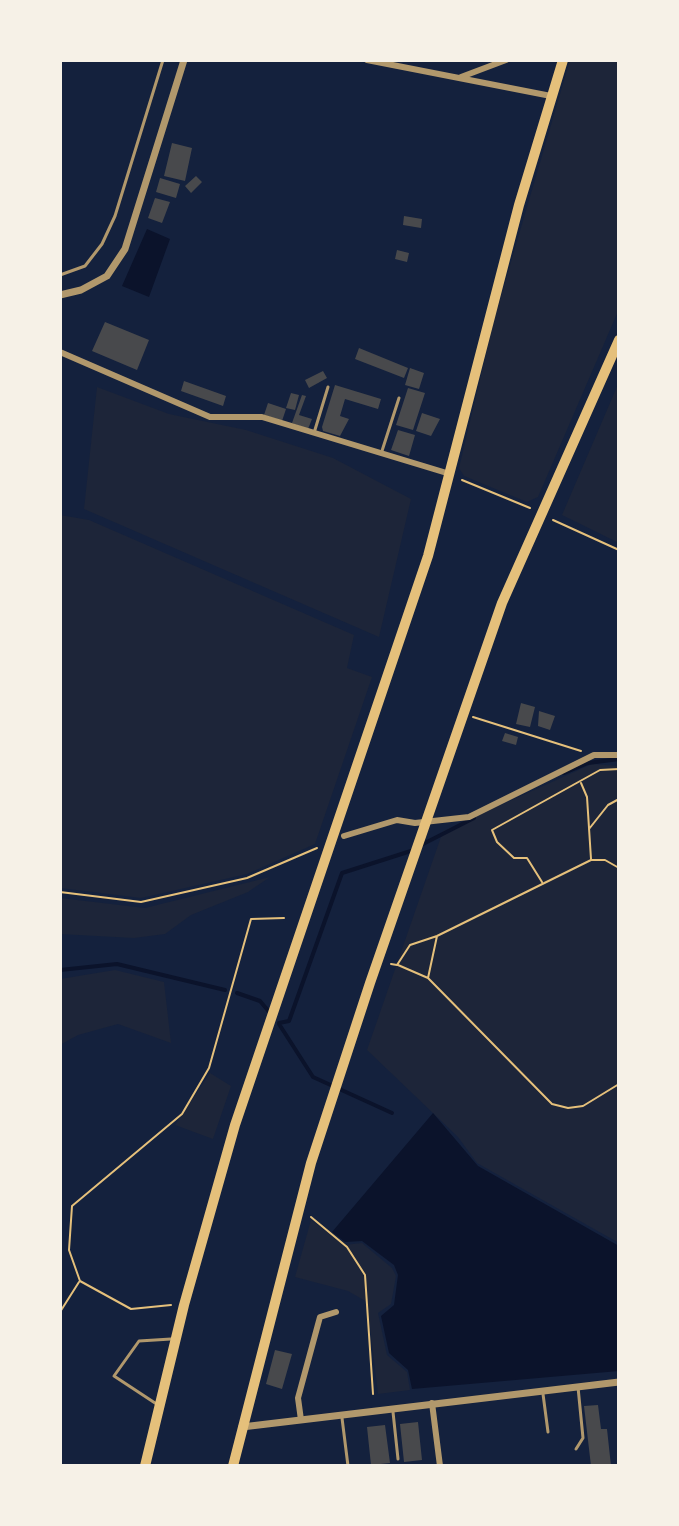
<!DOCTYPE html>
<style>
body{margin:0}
#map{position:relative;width:679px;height:1526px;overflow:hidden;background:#14213d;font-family:"Sofia Sans Condensed",sans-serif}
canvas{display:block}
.frame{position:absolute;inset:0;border:62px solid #f6f1e7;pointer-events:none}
</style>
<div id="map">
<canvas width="679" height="1526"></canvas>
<div class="frame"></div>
</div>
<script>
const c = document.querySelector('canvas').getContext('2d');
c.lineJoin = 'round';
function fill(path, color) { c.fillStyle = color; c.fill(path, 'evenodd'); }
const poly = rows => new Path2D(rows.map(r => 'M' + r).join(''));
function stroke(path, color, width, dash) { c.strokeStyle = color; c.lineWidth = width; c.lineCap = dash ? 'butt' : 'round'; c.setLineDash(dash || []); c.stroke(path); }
const green = poly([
 [570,60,619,60,619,309,538,497,527,502,464,476,459,468,494,320],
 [619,382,619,543,562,515],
 [97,387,169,414,246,430,333,458,411,499,379,637,84,509],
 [60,515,89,520,354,635,347,668,372,677,315,844,247,874,141,898,60,888],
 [592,764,619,766,619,1243,477,1163,458,1137,367,1050,443,831],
 [270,877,248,892,191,915,165,934,134,938,60,934,60,898,145,908],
 [115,970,164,982,171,1043,118,1024,78,1035,60,1045,60,979],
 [210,1073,231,1086,213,1139,175,1125],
 [311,1220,344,1245,362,1243,392,1268,396,1276,391,1304,378,1313,387,1355,407,1372,410,1390,378,1394,367,1302,348,1291,295,1277]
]);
const water = poly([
 [147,229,170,239,149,297,122,286],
 [433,1113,478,1166,619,1246,619,1371,412,1389,408,1370,389,1353,381,1316,394,1305,398,1275,394,1265,362,1241,345,1242,332,1232]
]);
const stream = poly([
 [564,773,588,763,619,759],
 [421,845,474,818],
 [60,970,117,964,225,990],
 [237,993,260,1001,271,1014],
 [279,1023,289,1021,342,873,414,850],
 [279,1024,313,1077,392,1113]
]);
const building = poly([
 [172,143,192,148,185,181,164,176],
 [196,176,202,182,191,193,185,186],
 [160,178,180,184,176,198,156,192],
 [155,198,170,202,162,223,148,218],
 [404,216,422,219,421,228,403,225],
 [397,250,409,253,407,262,395,259],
 [105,322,149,340,137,370,92,351],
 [359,348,408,368,404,378,355,359],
 [410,368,424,373,419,389,405,385],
 [323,371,327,378,309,388,305,380],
 [184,381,226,396,223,406,181,391],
 [335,385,381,399,378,409,345,399,340,416,349,419,340,436,323,431,322,427],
 [408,388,425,393,413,430,396,425],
 [291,393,299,395,295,410,286,408],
 [302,395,306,396,299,415,312,419,308,429,292,423],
 [268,403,286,409,282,421,264,415],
 [422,413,440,419,431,436,416,431],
 [398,430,415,435,409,456,391,450],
 [521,703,535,707,530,727,516,724],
 [539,711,555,716,550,730,538,726],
 [505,733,518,737,516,745,502,741],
 [275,1350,292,1354,282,1389,266,1384],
 [598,1405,601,1429,607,1429,611,1466,591,1466,584,1406],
 [418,1422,422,1460,404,1462,400,1424],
 [385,1425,390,1463,371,1465,367,1427]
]);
const path = poly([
 [462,480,530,508],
 [553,520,619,550],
 [473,717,581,751],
 [581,783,587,797,591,859],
 [589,829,608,805,619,799],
 [542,882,527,858,514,858,497,842,492,830,600,770,619,769],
 [60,892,141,902,247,878,317,848],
 [437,936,428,978,552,1104,568,1108,583,1106,619,1084],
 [391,964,397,965,410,945,437,936,591,860,605,860,619,868],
 [398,965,428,978],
 [311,1217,347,1247,365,1275,373,1394],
 [171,1305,131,1309,80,1281,69,1250,72,1206,182,1114,209,1068,251,919,284,918],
 [60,1312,79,1282]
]);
const service = poly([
 [60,275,85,266,102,244,115,216,163,60],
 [314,433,328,387],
 [381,454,399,398],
 [543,1394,548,1432],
 [155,1403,114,1376,139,1341,171,1339],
 [393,1412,398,1459],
 [342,1418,348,1466],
 [576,1449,583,1438,578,1387]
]);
const minor = poly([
 [367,60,551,96],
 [461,77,506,60],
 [60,352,210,417,262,417,450,474],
 [344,836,397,820,415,823,469,817,594,755,619,755],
 [432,1403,440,1466],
 [301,1420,298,1398,320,1317,336,1312]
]);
const tertiary = poly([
 [60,295,81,290,107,276,125,249,184,60],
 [242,1427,619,1382]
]);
const trunk = poly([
 [145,1466,184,1305,235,1125,428,556,519,205,563,60],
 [233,1466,311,1163,370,983,502,603,619,340]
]);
fill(green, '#1d2539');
fill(water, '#0b132b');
stroke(stream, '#0b132b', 4);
fill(building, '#48494c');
stroke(path, '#e5c07b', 2);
stroke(service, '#b1986c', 3);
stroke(minor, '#b1986c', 6);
stroke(tertiary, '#b1986c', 7);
stroke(trunk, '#e5c07b', 10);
</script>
